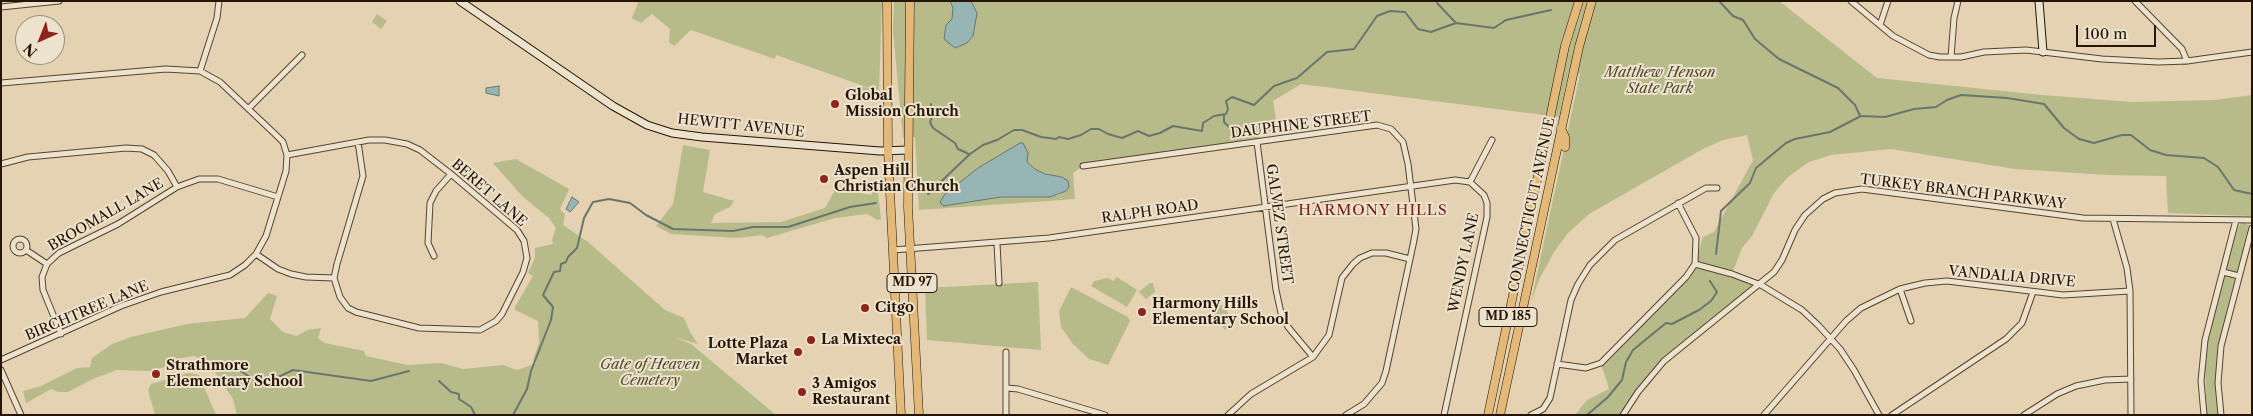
<!DOCTYPE html>
<style>
body{margin:0}
#map{position:relative;width:2253px;height:416px;overflow:hidden;background:#e4d2b2;font-family:"Libre Caslon Text",serif}
canvas{display:block}
.frame{position:absolute;inset:0;border:2px solid #251503;pointer-events:none}
.north{position:absolute;left:15px;top:15px;width:50px;height:50px;box-sizing:border-box;background:#ede2cd;border:1px solid #9d907c;border-radius:50%;rotate:224deg;font-size:14px;font-weight:700;line-height:20px;text-align:center;color:#251503}
.north::after{content:'';display:block;margin:auto;width:18px;height:22px;background:#8f2418;clip-path:polygon(50% 0,100% 100%,50% 72%,0 100%)}
.scale{position:absolute;left:2076px;top:25px;width:80px;height:22px;box-sizing:border-box;border:2px solid #251503;border-top:0;padding-left:6px;font-size:15px;line-height:18px;white-space:nowrap;color:#251503;-webkit-text-stroke:4px #ede2cd;paint-order:stroke}
</style>
<div id="map">
<canvas width="2253" height="416"></canvas>
<div class="frame"></div>
<div class="north">N</div>
<div class="scale">100 m</div>
</div>
<script>
const c = document.querySelector('canvas').getContext('2d');
c.lineJoin = 'round';
function fill(path, color) { c.fillStyle = color; c.fill(path, 'evenodd'); }
const poly = rows => new Path2D(rows.map(r => 'M' + r).join(''));
function stroke(path, color, width, dash) { c.strokeStyle = color; c.lineWidth = width; c.lineCap = dash ? 'butt' : 'round'; c.setLineDash(dash || []); c.stroke(path); }
function drawText(font, color, halo, rows, align = 'center') {
  c.font = font + ' "Libre Caslon Text",serif'; c.lineWidth = 4; c.setLineDash([]); c.textBaseline = 'middle'; c.strokeStyle = halo; c.fillStyle = color; for (const [text, x, y, turn = 0] of rows) {
    c.save(); c.translate(x, y); c.rotate((+turn || 0) * Math.PI / 180); c.textAlign = isNaN(turn) ? turn : align; if (halo) c.strokeText(text, 0, 0); c.fillText(text, 0, 0); c.restore();
  }
}
const green = poly([
 [636,1,882,1,879,91,873,89,868,102,860,101,860,86,872,89,776,55,775,59,691,30,674,46,669,42,670,29,652,14,641,23,632,18,638,3],
 [894,1,1779,1,1877,78,2042,95,2132,102,2214,100,2252,95,2252,216,2168,213,2166,176,2108,175,2015,169,1891,149,1831,155,1809,162,1788,177,1774,193,1752,236,1742,248,1732,274,1761,285,1664,361,1623,415,1575,415,1587,400,1609,389,1601,363,1620,345,1695,264,1703,237,1714,232,1753,160,1747,135,1723,140,1703,149,1589,214,1568,233,1554,252,1539,280,1531,302,1580,74,1569,71,1559,117,1301,84,1273,101,1278,131,1260,134,1257,142,1083,166,1073,173,1075,199,919,210,915,137,903,138,893,31],
 [1020,143,1027,162,1035,169,1045,174,1062,177,1061,194,1050,197,1001,197,943,206,945,194,978,168],
 [377,14,387,21,381,29,372,22],
 [683,145,710,150,703,192,734,201,730,207,715,214,711,223,781,222,825,208,836,188,871,195,877,184,881,219,877,220,867,214,835,218,767,238,762,235,737,238,671,234,656,226,673,204],
 [516,159,569,189,560,209,565,215,563,225,588,242,665,310,684,318,690,332,698,344,674,337,691,344,776,415,237,415,233,399,209,363,194,356,170,360,165,367,149,371,117,370,95,378,68,392,58,392,51,389,26,403,23,391,41,386,77,368,90,367,92,358,112,344,131,337,187,324,245,318,268,293,277,296,270,319,283,332,297,336,307,330,321,328,318,338,325,343,364,351,366,356,407,365,441,363,463,369,503,365,517,370,537,363,533,360,539,343,538,321,515,310,515,307,533,276,528,273,535,258,535,248,553,244,552,240,556,228,549,218,522,196,493,163],
 [2242,222,2249,225,2237,273,2226,269,2238,227],
 [2225,275,2235,278,2218,351,2217,387,2219,415,2207,415,2205,371,2207,343],
 [1117,277,1137,290,1127,307,1091,286,1094,281,1108,278,1113,281],
 [1038,282,1041,350,927,340,925,288],
 [1150,283,1153,283,1155,292,1146,299,1139,292],
 [1071,287,1128,317,1130,321,1108,365,1089,359,1073,344,1061,327,1059,311],
 [1222,305,1229,314,1226,317,1231,325,1225,330,1212,313],
 [188,373,199,375,216,415,155,415,148,390,151,384]
]);
const water = poly([
 [950,1,971,1,977,13,973,36,967,43,955,48,944,39,946,25,952,19,953,8,950,1],
 [499,86,499,96,486,93,486,88,499,86],
 [1020,143,1023,143,1028,153,1027,162,1035,169,1045,174,1062,177,1068,181,1069,187,1066,191,1050,197,1001,197,943,206,940,202,945,194,978,168,1020,143],
 [572,197,579,202,570,212,566,209,572,197]
]);
const stream = poly([
 [1719,1,1733,16,1743,20,1755,39,1779,59,1838,88,1855,105,1860,116,1885,117,1914,109,1936,107,1947,100,1961,95,2007,98,2044,104,2064,128,2079,139,2094,143,2122,135,2131,135,2150,150,2166,155,2204,158,2218,167,2234,190,2252,194],
 [1437,3,1456,23],
 [931,104,932,117,930,122,933,128,955,143,958,149,969,154],
 [1224,116,1224,122,1234,132],
 [928,194,970,154,983,145,997,140,1014,130,1022,130,1041,137,1056,139,1059,137,1068,139,1081,135,1091,129,1099,129,1108,134,1122,138,1138,131,1149,136,1160,133,1173,126,1202,131,1203,123,1214,116,1226,114,1228,109,1226,101,1232,97,1254,105,1274,86,1297,78,1327,52,1354,49,1377,16,1390,11,1405,12,1418,29,1431,32,1456,23,1494,28,1506,20,1551,10],
 [1716,254,1721,211,1750,183,1756,168,1786,143,1795,139,1830,132,1859,117],
 [238,369,254,380,270,378,272,380,293,370,371,381,409,371],
 [439,381,451,392,459,394,459,399,471,407,475,415],
 [513,415,527,389,531,371,551,320,553,307,543,295,554,272,560,271,561,264,566,262,568,257,577,248,584,218,593,202,609,199,630,203,646,215,673,229,733,231,753,227,788,227,850,207,876,203],
 [1587,415,1608,397,1622,380,1626,362,1633,350,1666,323,1672,324,1699,310,1711,301,1717,292,1710,281]
]);
const street = poly([
 [1851,1,1893,36,1929,55,1940,57,1961,57,1984,52,2026,50,2102,59,2158,62,2187,61,2252,52],
 [2135,1,2182,49,2187,61],
 [1,7,59,1],
 [1880,25,1888,1],
 [1951,57,1954,18,1958,1],
 [200,71,217,18,219,1],
 [1,83,166,69,200,71,220,82,276,135,283,142,287,155,286,171,266,236,256,254,245,265,230,275,161,292,121,306,1,360],
 [249,108,302,55],
 [1257,142,1276,290,1281,313,1288,327,1313,357],
 [287,155,369,140,385,140,407,144,420,150,451,174,517,230,524,241,527,258,523,272,502,314,496,321,480,330,419,328,356,312,348,308,340,297,334,278,337,264,363,176,358,142],
 [1,164,28,157,126,148,142,149,154,155,168,171,177,187],
 [1083,166,1377,125,1391,129,1403,142,1408,164,1416,229,1413,245,1386,371,1382,383,1364,404,1346,415],
 [1470,182,1492,140],
 [2113,219,2127,268,2130,291,2131,415],
 '13 246a7 7 0 1 1 14 0a7 7 0 1 1-14 0Z',
 [997,243,999,283],
 [26,250,47,264],
 [893,250,1049,238,1455,180,1470,182,1484,195,1487,203,1487,217,1444,415],
 [256,254,278,269,291,274,306,277,334,278],
 [434,256,428,243,430,203,436,191,451,174],
 [1695,264,1732,274,1761,285,1802,310,1818,325,1840,349,1854,370,1879,415],
 [2223,272,2239,276],
 [1900,289,1911,321],
 [61,334,43,290,42,277,47,264,59,253,118,224,177,187,199,179,218,179,278,197],
 [1557,364,1586,368,1601,363,1686,277,1695,264,1696,238,1678,203],
 [1,370,21,415],
 [1007,388,1018,389,1105,415],
 [1006,415,1006,352],
 [1228,415,1251,394,1313,357,1329,335,1342,278,1353,264,1360,258,1372,253,1386,253,1410,259],
 [1531,415,1543,409,1550,398,1571,300,1578,284,1590,265,1615,240,1706,188,1717,188],
 [1623,415,1638,392,1664,361,1774,272,1782,260,1795,230,1805,215,1823,199,1835,193,1862,189,2083,218,2252,220],
 [1764,415,1846,321,1861,308,1900,289,1925,283,1947,281,2063,295,2130,291],
 [1892,415,2006,339,2022,323,2033,292],
 [2024,415,2057,394,2076,386,2105,380,2131,379],
 [2204,415,2201,381,2205,340,2236,220],
 [2221,415,2218,383,2221,346,2252,228]
]);
const secondary = poly([
 [460,1,613,106,647,125,672,133,702,137,880,151,908,150],
 [2039,1,2043,52]
]);
const primary = poly([
 [887,1,888,151,901,415],
 [910,1,908,207,919,415],
 [1561,128,1565,137,1565,147],
 [1488,415,1565,46,1579,1],
 [1500,415,1579,47,1592,1]
]);
const markers = [
 [835,104,5,"#8f2418"],
 [824,179,5,"#8f2418"],
 [865,308,5,"#8f2418"],
 [1142,312,5,"#8f2418"],
 [811,340,5,"#8f2418"],
 [798,352,5,"#8f2418"],
 [156,374,5,"#8f2418"],
 [802,392,5,"#8f2418"]
];
const shields = [
 [912,283,50],
 [1508,317,58]
];
const shieldNames = [
 ["MD 97",912,283],
 ["MD 185",1508,317]
];
const parkNames = [
 ["Matthew Henson",1660,73],
 ["State Park",1660,89],
 ["Gate of Heaven",650,365],
 ["Cemetery",650,381]
];
const poiNames = [
 ["Global",845,96],
 ["Mission Church",845,112],
 ["Aspen Hill",834,171],
 ["Christian Church",834,187],
 ["Harmony Hills",1152,304],
 ["Elementary School",1152,320],
 ["Citgo",875,308],
 ["La Mixteca",821,340],
 ["Lotte Plaza",788,344,"right"],
 ["Market",788,360,"right"],
 ["Strathmore",166,366],
 ["Elementary School",166,382],
 ["3 Amigos",812,384],
 ["Restaurant",812,400]
];
const streetNames = [
 ["DAUPHINE STREET",1301,125,-7],
 ["HEWITT AVENUE",741,126,6],
 ["TURKEY BRANCH PARKWAY",1963,192,7],
 ["BERET LANE",489,193,41],
 ["CONNECTICUT AVENUE",1532,205,-78],
 ["RALPH ROAD",1150,212,-8],
 ["BROOMALL LANE",106,215,-30],
 ["GALVEZ STREET",1279,224,82],
 ["WENDY LANE",1464,263,-78],
 ["VANDALIA DRIVE",2012,277,5],
 ["BIRCHTREE LANE",87,311,-23]
];
const neighbourhoodNames = [
 ["HARMONY HILLS",1373,211]
];
fill(green, '#b7bb8a');
fill(water, '#98b5b6');
stroke(water, '#6a756e', 1);
stroke(stream, '#6a756e', 2);
stroke(street, '#55442f', 7);
stroke(secondary, '#251503', 9);
stroke(primary, '#251503', 9);
stroke(street, '#ede2cd', 5);
stroke(secondary, '#ede2cd', 7);
stroke(primary, '#e2b979', 8);
for (const [x, y, r, color] of markers) { const dot = new Path2D(); dot.arc(x, y, r, 0, 2 * Math.PI); c.fillStyle = color; c.fill(dot); stroke(dot, '#ede2cd', 2); }
for (const [x, y, w] of shields) { const box = new Path2D(); box.roundRect(x - w / 2, y - 9.5, w, 19, 4); c.fillStyle = '#ede2cd'; c.fill(box); stroke(box, '#251503', 1); }
drawText('bold 12px', '#251503', null, shieldNames);
drawText('italic 14px', '#51472c', '#ede2cd', parkNames);
drawText('bold 14px', '#251503', '#ede2cd', poiNames, 'left');
drawText('14px', '#251503', '#ede2cd', streetNames);
c.letterSpacing = '1px';
drawText('15px', '#7a1f14', '#ede2cd', neighbourhoodNames);
c.letterSpacing = '0px';
</script>
